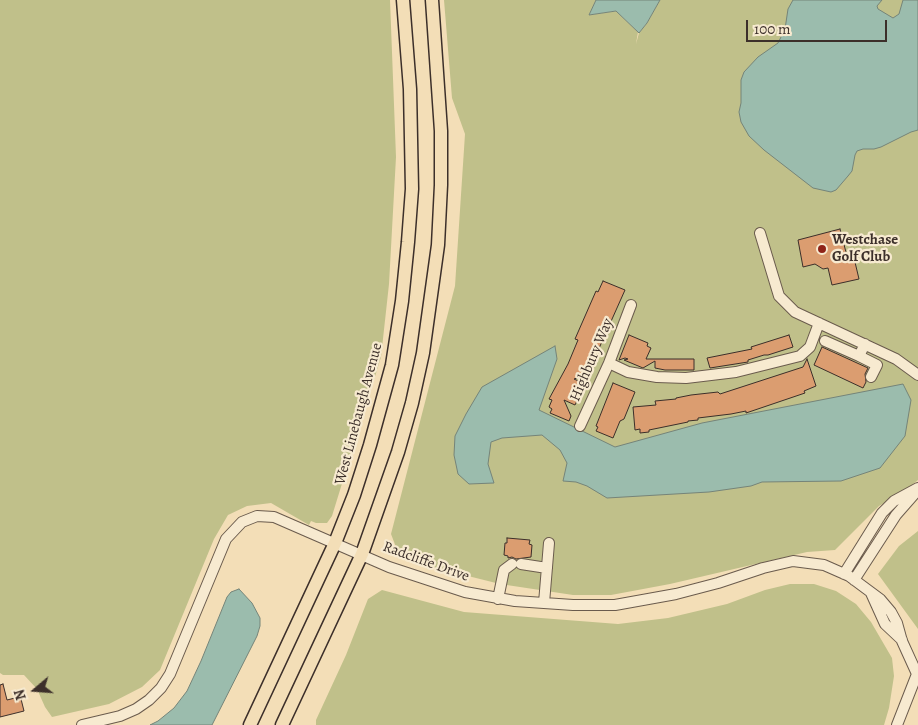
<!DOCTYPE html>
<style>
body{margin:0}
#map{position:relative;width:918px;height:725px;overflow:hidden;background:#f3deb7;font-family:Alegreya,serif}
canvas{display:block}
.north{position:absolute;left:10px;top:665px;width:50px;height:50px;-webkit-text-stroke:4px #f7ead0;paint-order:stroke;rotate:252deg;font-size:14px;font-weight:700;line-height:20px;text-align:center;color:#3c2f2a}
.north::after{content:'';display:block;margin:auto;width:18px;height:22px;background:#3c2f2a;clip-path:polygon(50% 0,100% 100%,50% 72%,0 100%)}
.scale{position:absolute;left:746px;top:20px;width:141px;height:22px;box-sizing:border-box;border:2px solid #3c2f2a;border-top:0;padding-left:6px;font-size:15px;line-height:18px;white-space:nowrap;color:#3c2f2a;-webkit-text-stroke:4px #f7ead0;paint-order:stroke}
</style>
<div id="map">
<canvas width="918" height="725"></canvas>
<div class="north">N</div>
<div class="scale">100 m</div>
</div>
<script>
const c = document.querySelector('canvas').getContext('2d');
c.lineJoin = 'round';
function fill(path, color) { c.fillStyle = color; c.fill(path, 'evenodd'); }
const poly = rows => new Path2D(rows.map(r => 'M' + r).join(''));
function stroke(path, color, width, dash) { c.strokeStyle = color; c.lineWidth = width; c.lineCap = dash ? 'butt' : 'round'; c.setLineDash(dash || []); c.stroke(path); }
function drawText(font, color, halo, rows, align = 'center') {
  c.font = font + ' Alegreya,serif'; c.lineWidth = 4.5; c.setLineDash([]); c.textBaseline = 'middle'; c.strokeStyle = halo; c.fillStyle = color; for (const [text, x, y, turn = 0] of rows) {
    c.save(); c.translate(x, y); c.rotate((+turn || 0) * Math.PI / 180); c.textAlign = isNaN(turn) ? turn : align; if (halo) c.strokeText(text, 0, 0); c.fillText(text, 0, 0); c.restore();
  }
}
const green = poly([
 [0,0,390,0,396,157,389,284,381,357,332,516,327,523,316,523,311,521,309,525,271,503,247,506,228,515,214,539,160,670,142,687,109,704,52,717,45,707,37,689,24,675,3,675,0,673],
 [444,0,596,0,589,15,616,11,638,32,636,44,639,33,647,23,660,0,918,0,918,480,906,490,879,506,835,550,807,552,670,584,611,595,573,595,500,584,412,562,396,547,391,534,455,286,465,134,452,98],
 [918,531,918,629,878,574,899,546],
 [790,584,814,584,836,591,856,604,871,622,892,658,894,676,889,708,884,725,316,725,316,720,346,655,368,599,382,590,464,612,618,624,668,618,727,604,765,590]
]);
const water = poly([
 [596,0,660,0,647,23,639,33,616,11,589,15,596,0],
 [793,0,882,0,877,6,878,9,893,18,899,14,903,0,918,0,918,130,911,132,881,147,874,149,863,149,857,151,855,155,852,171,848,176,836,190,831,192,813,188,764,150,749,136,741,122,739,112,741,103,741,80,744,72,758,57,778,43,785,29,788,9,793,0],
 [555,346,557,359,539,410,615,447,702,423,903,384,911,400,905,436,880,468,841,481,762,482,751,486,709,492,607,498,587,486,576,482,563,481,567,463,560,450,542,435,502,438,491,442,488,464,494,483,469,484,458,474,454,455,455,436,466,414,482,387,555,346],
 [239,589,252,603,260,618,260,626,257,636,212,725,150,725,158,721,174,708,187,691,201,661,227,597,231,592,239,589]
]);
const building = poly([
 [840,229,848,260,854,258,859,279,832,285,828,268,823,269,815,264,803,267,798,240,840,229],
 [603,281,625,290,596,355,596,360,588,363,591,370,589,374,574,379,585,384,575,405,564,400,571,416,569,421,550,413,552,409,549,407,552,400,549,399,568,364,578,340,575,339,596,291,598,292,603,281],
 [629,335,648,343,647,346,651,348,646,359,694,359,694,370,665,370,655,368,655,361,643,368,624,360,628,359,625,358,619,360,629,335],
 [789,335,793,347,768,355,764,355,748,360,748,362,710,368,707,358,752,349,751,347,789,335],
 [822,347,868,368,865,374,866,382,863,388,814,365,822,347],
 [807,359,816,386,804,391,805,393,746,413,746,411,731,414,698,418,698,420,688,421,688,422,649,430,649,432,640,433,640,429,635,430,633,407,656,405,655,401,676,399,676,398,691,395,718,392,720,394,803,367,807,359],
 [613,383,635,392,624,419,620,421,613,438,596,431,598,427,596,426,613,383],
 [507,538,530,540,529,544,532,545,531,557,516,559,512,557,508,558,508,556,504,555,505,543,507,543,507,538],
 [3,684,7,700,15,698,15,701,21,699,24,711,0,717,0,685,3,684]
]);
const minor = poly([
 [760,233,779,296,795,312,896,359,918,375],
 [825,341,859,356,865,344],
 [859,356,877,365,871,377],
 [609,363,628,372,657,377,686,378,736,372,800,356,810,347,819,323],
 [580,426,609,363,631,305],
 [521,564,547,568],
 [844,574,882,513,894,501,918,488],
 [854,580,896,515,917,491],
 [871,593,885,624,902,640],
 [498,599,504,570,512,564],
 [544,603,549,543],
 [82,725,120,716,136,709,149,700,161,688,170,674,226,539,242,522,257,516,274,517,389,567,465,592,515,601,573,605,615,605,676,594,718,583,763,568,793,561,824,565,849,576,880,599,891,612,897,623,902,641,917,674,897,725]
]);
const major = poly([
 [250,725,335,543,354,495,370,445,392,365,402,301,408,242,412,189,410,89,403,0],
 [282,725,362,554,398,452,412,403,423,353,438,245,441,185,441,131,432,0]
]);
const markers = [
 [822,249,5,"#8f2418"]
];
const poiNames = [
 ["Westchase",832,240],
 ["Golf Club",832,257]
];
const streetNames = [
 ["Highbury Way",592,360,-67],
 ["West Linebaugh Avenue",359,414,-75],
 ["Radcliffe Drive",426,562,20]
];
fill(green, '#c0c08a');
fill(water, '#9bbcad');
stroke(water, '#758479', 1);
fill(building, '#db9d70');
stroke(building, '#3c2f2a', 1);
stroke(minor, '#6a5b4d', 12);
stroke(major, '#3c2f2a', 15);
stroke(minor, '#f7ead0', 10);
stroke(major, '#f3deb7', 12);
for (const [x, y, r, color] of markers) { const dot = new Path2D(); dot.arc(x, y, r, 0, 2 * Math.PI); c.fillStyle = color; c.fill(dot); stroke(dot, '#f7ead0', 2); }
drawText('bold 15px', '#3c2f2a', '#f7ead0', poiNames, 'left');
drawText('15px', '#3c2f2a', '#f7ead0', streetNames);
</script>
